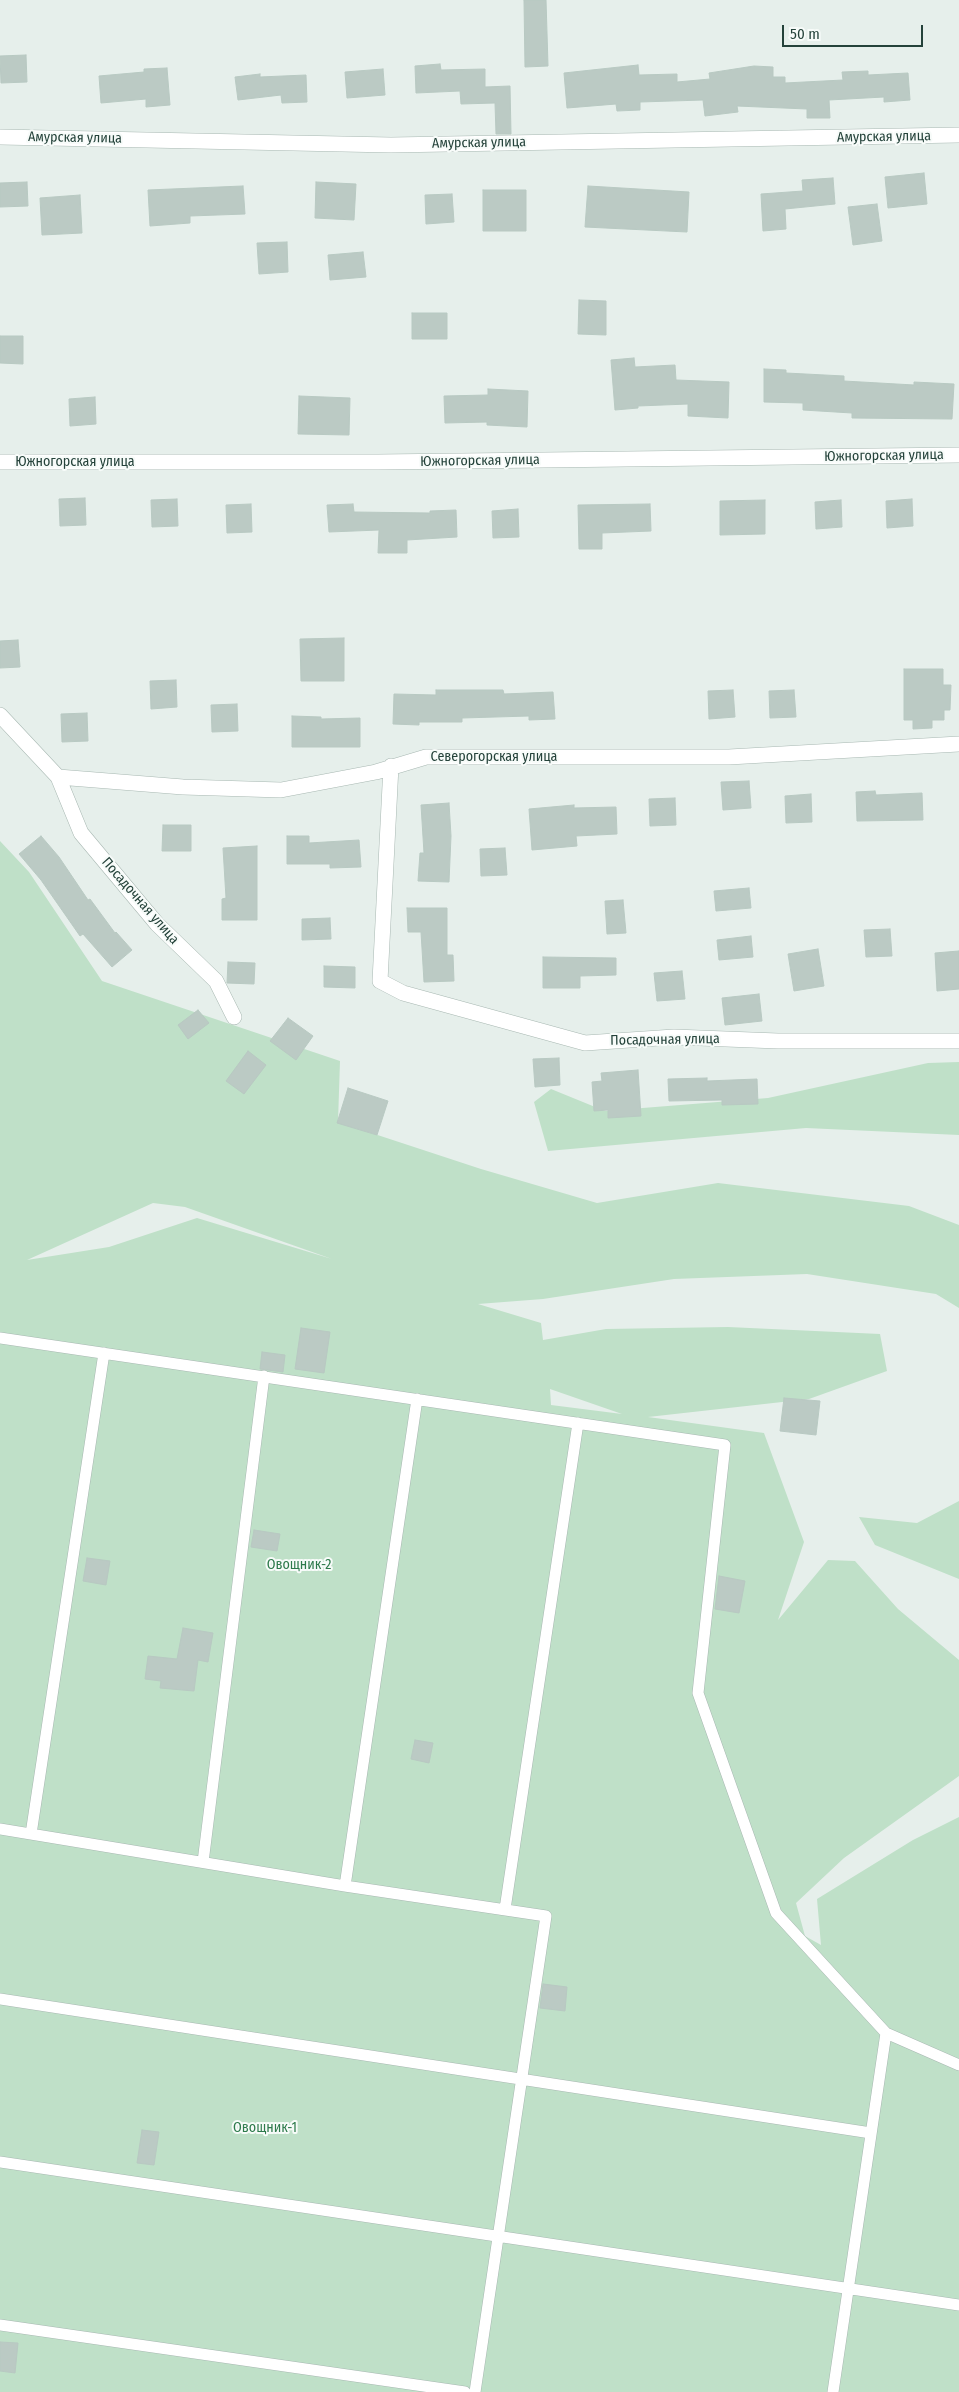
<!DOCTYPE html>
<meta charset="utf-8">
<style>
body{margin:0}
#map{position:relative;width:959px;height:2392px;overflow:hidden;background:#e6efeb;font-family:"Fira Sans Condensed",sans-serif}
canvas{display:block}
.scale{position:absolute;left:782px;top:25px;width:141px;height:22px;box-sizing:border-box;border:2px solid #24423a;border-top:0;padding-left:6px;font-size:15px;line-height:18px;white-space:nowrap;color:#24423a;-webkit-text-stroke:4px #f7fbf9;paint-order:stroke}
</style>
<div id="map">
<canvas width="959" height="2392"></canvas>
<div class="scale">50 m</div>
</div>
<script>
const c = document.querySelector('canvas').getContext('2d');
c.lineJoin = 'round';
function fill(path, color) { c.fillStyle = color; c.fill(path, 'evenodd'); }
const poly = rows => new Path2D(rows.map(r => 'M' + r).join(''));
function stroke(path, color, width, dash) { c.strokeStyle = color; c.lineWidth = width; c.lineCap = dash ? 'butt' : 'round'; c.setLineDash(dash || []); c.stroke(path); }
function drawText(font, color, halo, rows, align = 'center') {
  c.font = font + ' "Fira Sans Condensed",sans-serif'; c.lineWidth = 4; c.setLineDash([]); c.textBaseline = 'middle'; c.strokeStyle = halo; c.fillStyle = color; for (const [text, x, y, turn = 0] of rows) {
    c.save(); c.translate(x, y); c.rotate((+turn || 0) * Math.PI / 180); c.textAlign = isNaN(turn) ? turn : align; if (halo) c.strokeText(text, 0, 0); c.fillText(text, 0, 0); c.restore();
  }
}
const green = poly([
 [0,841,29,872,102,981,340,1061,338,1122,481,1169,597,1203,718,1183,909,1206,959,1225,959,1308,936,1294,807,1274,674,1279,543,1299,478,1304,541,1323,543,1340,606,1329,728,1327,880,1334,887,1371,809,1399,648,1417,764,1433,804,1542,778,1620,828,1560,855,1561,898,1609,959,1660,959,1776,844,1858,796,1903,805,1936,821,1945,817,1899,913,1840,959,1817,959,2392,0,2392],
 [153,1203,185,1207,332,1259,197,1218,109,1247,27,1260],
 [550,1389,622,1414,551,1405],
 [959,1062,959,1135,806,1128,548,1151,534,1102,551,1089,605,1111,768,1098,928,1063],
 [959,1501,959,1579,875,1545,859,1517,917,1523]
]);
const building = poly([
 [524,0,546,0,548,66,525,67,524,0],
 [26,55,27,82,1,83,0,56,26,55],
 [440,64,441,70,485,69,485,87,510,86,511,134,496,134,495,103,461,104,460,91,416,93,415,66,440,64],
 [638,65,639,75,677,74,677,82,710,79,709,73,754,66,773,67,773,77,785,77,785,83,843,80,842,72,868,71,868,75,908,73,910,100,884,102,884,97,829,100,830,118,807,118,807,109,737,106,738,112,705,116,703,100,640,102,640,110,617,111,616,104,567,108,564,73,638,65],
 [167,68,170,105,146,107,146,99,101,103,99,76,144,72,144,69,167,68],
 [383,69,385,95,347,98,345,72,383,69],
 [260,74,260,77,306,75,307,102,282,103,281,95,238,100,235,77,260,74],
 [924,173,927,204,888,208,885,177,924,173],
 [833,178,835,204,785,209,786,229,763,231,761,194,803,191,802,180,833,178],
 [27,182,28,206,0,207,0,183,27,182],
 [316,182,356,184,354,220,315,218,316,182],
 [243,186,245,214,190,216,190,223,150,226,148,190,243,186],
 [588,186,689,192,687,232,585,227,588,186],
 [483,190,526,190,526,231,483,231,483,190],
 [452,194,454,222,426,224,425,195,452,194],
 [80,195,82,233,42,235,40,198,80,195],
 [877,204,882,241,853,245,848,207,877,204],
 [287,242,288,272,259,274,257,243,287,242],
 [363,252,366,277,330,280,328,255,363,252],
 [579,300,606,301,606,335,578,334,579,300],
 [412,313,447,313,447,339,412,339,412,313],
 [0,336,23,336,23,364,0,363,0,336],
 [634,358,635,367,675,365,676,380,729,382,728,418,688,416,688,404,638,406,638,408,615,410,611,360,634,358],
 [764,369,786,370,786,373,844,376,844,381,914,385,914,382,954,384,952,419,852,418,852,413,803,410,803,403,764,402,764,369],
 [488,389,528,391,527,427,487,425,487,422,445,423,444,396,488,395,488,389],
 [299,396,350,398,349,435,298,434,299,396],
 [95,397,96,424,70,426,69,399,95,397],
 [85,498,86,525,60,526,59,499,85,498],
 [177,499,178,526,152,527,151,500,177,499],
 [912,499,913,526,887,528,886,501,912,499],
 [765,500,765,534,720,535,720,501,765,500],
 [841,500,842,527,816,529,815,502,841,500],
 [251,504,252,532,227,533,226,505,251,504],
 [353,504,354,512,430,513,430,511,456,510,457,537,407,540,407,553,378,553,379,530,329,532,327,505,353,504],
 [650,504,651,531,602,533,602,549,579,549,578,505,650,504],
 [518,509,519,537,493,538,492,511,518,509],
 [344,638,344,681,301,681,300,639,344,638],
 [18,640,20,667,0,668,0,641,18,640],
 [904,669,943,669,943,685,951,685,950,710,944,710,944,720,932,720,932,728,913,729,913,720,904,720,904,669],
 [176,680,177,707,151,709,150,681,176,680],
 [436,690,503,690,504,694,553,692,555,719,529,720,529,716,462,718,462,722,419,722,419,725,393,724,394,694,436,695,436,690],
 [733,690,735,717,709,719,708,691,733,690],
 [794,690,796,717,770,718,769,691,794,690],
 [237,704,238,731,212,732,211,705,237,704],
 [87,713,88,741,62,742,61,714,87,713],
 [292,716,321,717,321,719,360,718,360,747,292,747,292,716],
 [749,781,751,808,723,810,721,782,749,781],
 [875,791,876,795,922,793,923,820,857,821,856,792,875,791],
 [811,794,812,822,786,823,785,796,811,794],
 [675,798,676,825,650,826,649,799,675,798],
 [449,803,451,836,449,882,418,881,420,853,424,853,421,805,449,803],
 [574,805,574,808,616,807,617,834,576,836,577,846,532,850,529,809,574,805],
 [163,825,191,825,191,851,162,851,163,825],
 [41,836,59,857,88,900,90,899,115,933,116,932,132,950,112,967,83,934,80,936,41,880,19,854,41,836],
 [287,836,309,836,309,843,359,840,361,867,330,868,330,864,287,864,287,836],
 [257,846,257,920,222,920,222,899,226,898,223,848,257,846],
 [505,848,507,875,481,876,480,849,505,848],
 [749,888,751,908,716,911,714,891,749,888],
 [623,900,626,933,607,934,605,901,623,900],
 [407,908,447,908,447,955,453,955,454,981,424,982,421,932,408,932,407,908],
 [330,918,331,939,302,940,302,919,330,918],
 [890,929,892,956,866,957,864,930,890,929],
 [751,936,753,957,719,960,717,940,751,936],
 [818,949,824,986,794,991,788,954,818,949],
 [959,951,959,989,937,991,935,953,959,951],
 [543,957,616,958,616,975,580,976,580,988,543,988,543,957],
 [228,962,255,963,254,984,227,983,228,962],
 [324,966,355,967,355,988,324,987,324,966],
 [682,971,685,999,657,1001,654,973,682,971],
 [759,994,762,1021,725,1025,722,998,759,994],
 [198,1010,209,1023,188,1039,178,1025,198,1010],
 [288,1018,313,1036,296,1060,270,1041,288,1018],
 [248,1051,266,1065,244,1094,226,1081,248,1051],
 [559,1058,560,1085,535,1087,533,1059,559,1058],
 [638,1070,641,1116,608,1118,608,1110,594,1111,592,1082,602,1081,601,1073,638,1070],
 [707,1078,707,1081,757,1079,758,1104,722,1105,722,1100,669,1101,668,1079,707,1078],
 [348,1088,388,1101,377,1135,337,1123,348,1088],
 [301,1328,330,1332,324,1373,295,1369,301,1328],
 [262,1352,285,1355,283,1372,260,1369,262,1352],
 [784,1398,820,1401,816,1435,780,1431,784,1398],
 [254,1530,280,1534,277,1551,251,1547,254,1530],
 [87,1558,110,1561,106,1585,83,1581,87,1558],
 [719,1576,745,1581,739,1613,715,1609,719,1576],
 [183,1628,213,1633,208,1662,198,1660,194,1691,160,1688,161,1681,145,1679,148,1656,177,1659,183,1628],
 [415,1740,433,1743,429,1763,411,1759,415,1740],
 [543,1984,567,1987,565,2011,540,2008,543,1984],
 [142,2130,159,2132,154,2165,137,2163,142,2130],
 [0,2342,18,2343,15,2373,0,2371,0,2342]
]);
const lane = poly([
 [0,1338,725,1445,698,1693,776,1913,886,2033,833,2392],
 [0,1829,345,1886,546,1916,475,2392],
 [31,1834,104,1353],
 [203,1862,264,1376],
 [345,1886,417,1399],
 [505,1909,578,1423],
 [0,1999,871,2133],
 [886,2033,959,2065],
 [0,2162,959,2305],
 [0,2325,465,2392]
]);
const street = poly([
 [0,137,391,145,959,135],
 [0,462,378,462,959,455],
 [0,715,58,777,81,833,157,924,216,981,234,1017],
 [391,766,380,981,403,993,585,1043,674,1037,778,1041,959,1041],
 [58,777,183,787,281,790,376,772,426,757,729,757,959,744]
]);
const streetNames = [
 ["Амурская улица",884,137,-1],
 ["Амурская улица",75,138,1],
 ["Амурская улица",479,143,-1],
 ["Южногорская улица",884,456,-1],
 ["Южногорская улица",480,461,-1],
 ["Южногорская улица",75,462],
 ["Северогорская улица",494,757],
 ["Посадочная улица",140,901,49],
 ["Посадочная улица",665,1040,-1]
];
const parkNames = [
 ["Овощник-2",299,1565],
 ["Овощник-1",265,2128]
];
fill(green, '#bfe0c8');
fill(building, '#bbcac4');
stroke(building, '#b8c9c2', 1);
stroke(lane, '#a8b8b2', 12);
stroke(street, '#a8b8b2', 16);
stroke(lane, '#fff', 11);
stroke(street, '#fff', 15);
drawText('14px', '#24423a', '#f7fbf9', streetNames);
drawText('14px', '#2d7a4b', '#f7fbf9', parkNames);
</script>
